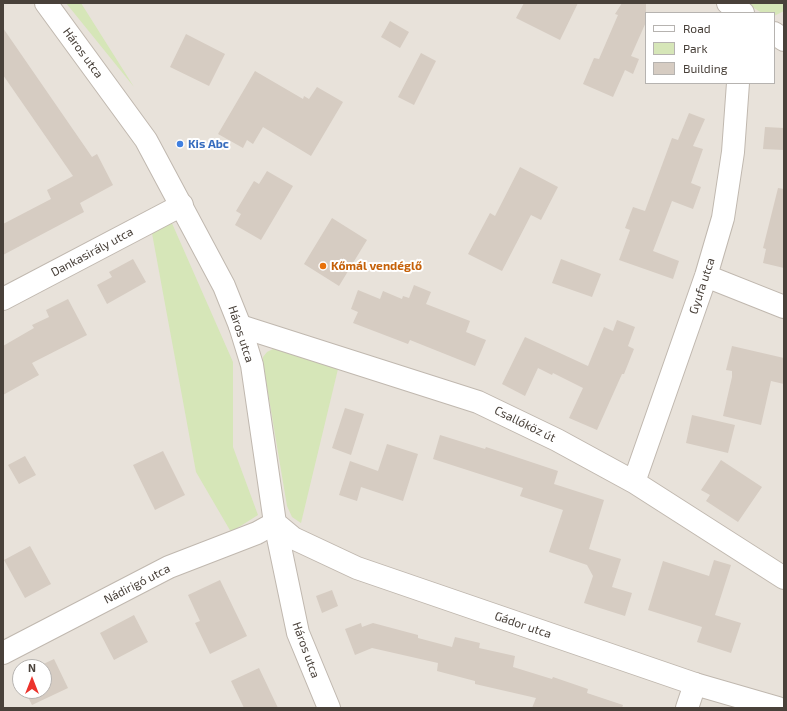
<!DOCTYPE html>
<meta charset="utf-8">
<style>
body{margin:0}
#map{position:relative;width:787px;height:711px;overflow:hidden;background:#f5f1ec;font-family:"Exo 2",sans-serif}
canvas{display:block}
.frame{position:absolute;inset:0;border:4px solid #49413a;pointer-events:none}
.legend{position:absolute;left:645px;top:12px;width:130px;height:72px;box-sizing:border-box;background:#fff;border:1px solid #b6b3b0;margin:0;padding:5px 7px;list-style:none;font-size:12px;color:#49413a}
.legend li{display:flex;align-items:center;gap:8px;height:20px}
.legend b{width:20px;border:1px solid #b6b3b0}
.north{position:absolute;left:12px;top:659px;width:40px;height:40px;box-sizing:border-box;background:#fff;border:1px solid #b6b3b0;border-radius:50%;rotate:0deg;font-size:11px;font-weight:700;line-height:16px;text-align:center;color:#49413a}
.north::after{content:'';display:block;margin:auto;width:14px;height:18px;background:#ec332c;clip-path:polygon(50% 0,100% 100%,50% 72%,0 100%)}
</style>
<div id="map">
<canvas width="787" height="711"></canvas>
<div class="frame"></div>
<ul class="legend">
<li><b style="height:5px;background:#fff"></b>Road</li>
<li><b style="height:11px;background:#d6e6b8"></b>Park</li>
<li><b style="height:11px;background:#d6ccc2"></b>Building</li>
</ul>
<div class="north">N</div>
</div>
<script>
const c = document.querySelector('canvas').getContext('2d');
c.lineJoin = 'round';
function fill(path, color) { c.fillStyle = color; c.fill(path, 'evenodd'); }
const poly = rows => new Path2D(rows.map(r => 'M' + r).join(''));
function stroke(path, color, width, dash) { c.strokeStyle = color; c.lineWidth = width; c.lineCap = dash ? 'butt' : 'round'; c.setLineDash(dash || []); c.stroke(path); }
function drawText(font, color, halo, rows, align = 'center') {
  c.font = font + ' "Exo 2",sans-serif'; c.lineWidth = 4; c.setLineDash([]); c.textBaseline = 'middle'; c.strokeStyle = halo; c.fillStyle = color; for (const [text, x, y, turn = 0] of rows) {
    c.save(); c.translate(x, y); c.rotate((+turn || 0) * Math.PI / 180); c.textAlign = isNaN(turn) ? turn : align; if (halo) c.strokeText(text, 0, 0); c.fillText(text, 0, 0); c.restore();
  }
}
const residential = poly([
 [3,3,784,3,784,708,3,708],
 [646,13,774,13,774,83,646,83],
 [20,667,44,667,44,691,20,691]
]);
const green = poly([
 [66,3,81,3,134,87],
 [746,3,784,3,784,11,774,16,774,13,762,13],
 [171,221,233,362,233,447,258,515,231,532,196,472,151,228],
 [275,348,338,369,301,523,292,517,287,506,263,363,263,357,267,352]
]);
const building = poly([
 [524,3,578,3,560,40,516,18],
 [622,3,646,3,646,22,631,56,639,59,633,74,625,70,613,97,583,84,594,58,599,59,618,15,615,14],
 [390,21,409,32,400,48,381,37],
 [3,28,92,157,97,154,113,185,80,203,84,212,3,255,3,224,51,199,47,190,73,176,3,75],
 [186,34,225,54,209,86,170,67],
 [421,53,436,61,414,105,398,97],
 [255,71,303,99,304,96,309,99,317,87,343,102,311,156,263,127,253,144,247,140,243,148,218,134],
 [689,113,705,119,693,146,703,149,691,183,701,187,693,209,672,201,653,251,679,261,673,279,619,260,630,230,625,228,633,207,645,211,672,138,678,140],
 [765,127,784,128,784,150,763,149],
 [520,167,558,187,541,220,531,215,502,271,468,254,490,213,495,216],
 [267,171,293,186,261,240,235,225,241,214,236,211,254,181,259,184],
 [778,188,784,189,784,268,763,263,766,249,763,248],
 [332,218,367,240,339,286,304,264],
 [133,259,146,282,107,304,97,285,112,277,109,272],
 [561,259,601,274,592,297,552,283],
 [414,285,431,292,426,304,470,321,466,332,486,340,475,366,410,340,408,344,353,323,358,312,351,309,358,290,380,299,383,291,402,299,403,296,409,298],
 [68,299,87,335,32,363,39,375,3,395,3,346,34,328,32,325,49,317,46,310],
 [617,320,635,327,628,346,634,349,624,374,622,374,597,430,569,418,583,388,553,373,552,375,538,368,525,396,502,384,525,337,588,366,604,327,613,331],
 [732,346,784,358,784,384,771,381,761,425,723,416,732,377,732,371,726,370],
 [345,408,364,414,351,455,332,448],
 [692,415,735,425,728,453,686,443],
 [440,435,485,449,486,447,558,471,554,484,604,500,589,549,621,559,612,587,632,593,625,616,584,603,593,576,587,565,549,552,563,510,520,496,523,488,433,459],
 [387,444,418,454,403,501,361,487,357,501,339,495,350,461,378,471],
 [163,451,185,495,155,510,133,465],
 [25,456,36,475,19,484,8,465],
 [721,460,762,487,738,522,706,501,710,495,701,490],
 [30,546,51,584,25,598,4,560],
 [714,560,731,565,715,615,741,623,731,653,697,642,702,627,648,610,663,561,709,576],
 [220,580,247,636,210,654,195,623,200,621,188,595],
 [332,590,338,606,322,613,316,596],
 [134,615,148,642,114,660,100,633],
 [361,623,362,627,373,623,418,635,418,638,452,647,455,637,480,643,479,648,515,656,513,667,552,679,553,677,588,689,587,693,623,705,622,708,532,708,536,698,475,684,475,681,437,671,438,663,372,648,355,655,345,629],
 [54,659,68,688,32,705,25,691,44,691,44,667,37,667],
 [259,668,278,708,244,708,231,681]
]);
const minor = poly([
 [728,3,743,13],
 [774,33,784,40],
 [706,276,784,307],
 [3,299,182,205],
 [240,326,478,402,557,440,634,482,784,578],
 [634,482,706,276,723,218,733,152,738,83],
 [3,653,169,567,257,533,275,523],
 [687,708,695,684]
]);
const tertiary = poly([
 [46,3,146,140,224,286,240,326,252,365,275,523,298,633,329,708],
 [275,523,293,538,357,568,695,684,778,708]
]);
const markers = [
 [180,144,4,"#3f7fe0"],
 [323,266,4,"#e8710a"]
];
const streetNames = [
 ["Háros utca",83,53,54],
 ["Dankasirály utca",92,252,-28],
 ["Gyufa utca",702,286,-72],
 ["Háros utca",241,334,72],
 ["Csallóköz út",525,424,26],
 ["Nádirigó utca",137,584,-27],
 ["Gádor utca",523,625,19],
 ["Háros utca",306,650,70]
];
const shopNames = [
 ["Kis Abc",188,144]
];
const foodNames = [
 ["Kőmál vendéglő",331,266]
];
fill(residential, '#e8e2da');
fill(green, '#d6e6b8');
fill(building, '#d6ccc2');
stroke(minor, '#c0b8af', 24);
stroke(tertiary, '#c0b8af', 24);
stroke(minor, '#fff', 22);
stroke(tertiary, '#fff', 22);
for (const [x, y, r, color] of markers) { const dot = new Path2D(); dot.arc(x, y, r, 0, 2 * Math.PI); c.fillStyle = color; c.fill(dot); stroke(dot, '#fff', 1.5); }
drawText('12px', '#49413a', '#fff', streetNames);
drawText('bold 12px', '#366cbe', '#fff', shopNames, 'left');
drawText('bold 12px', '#c56008', '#fff', foodNames, 'left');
</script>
